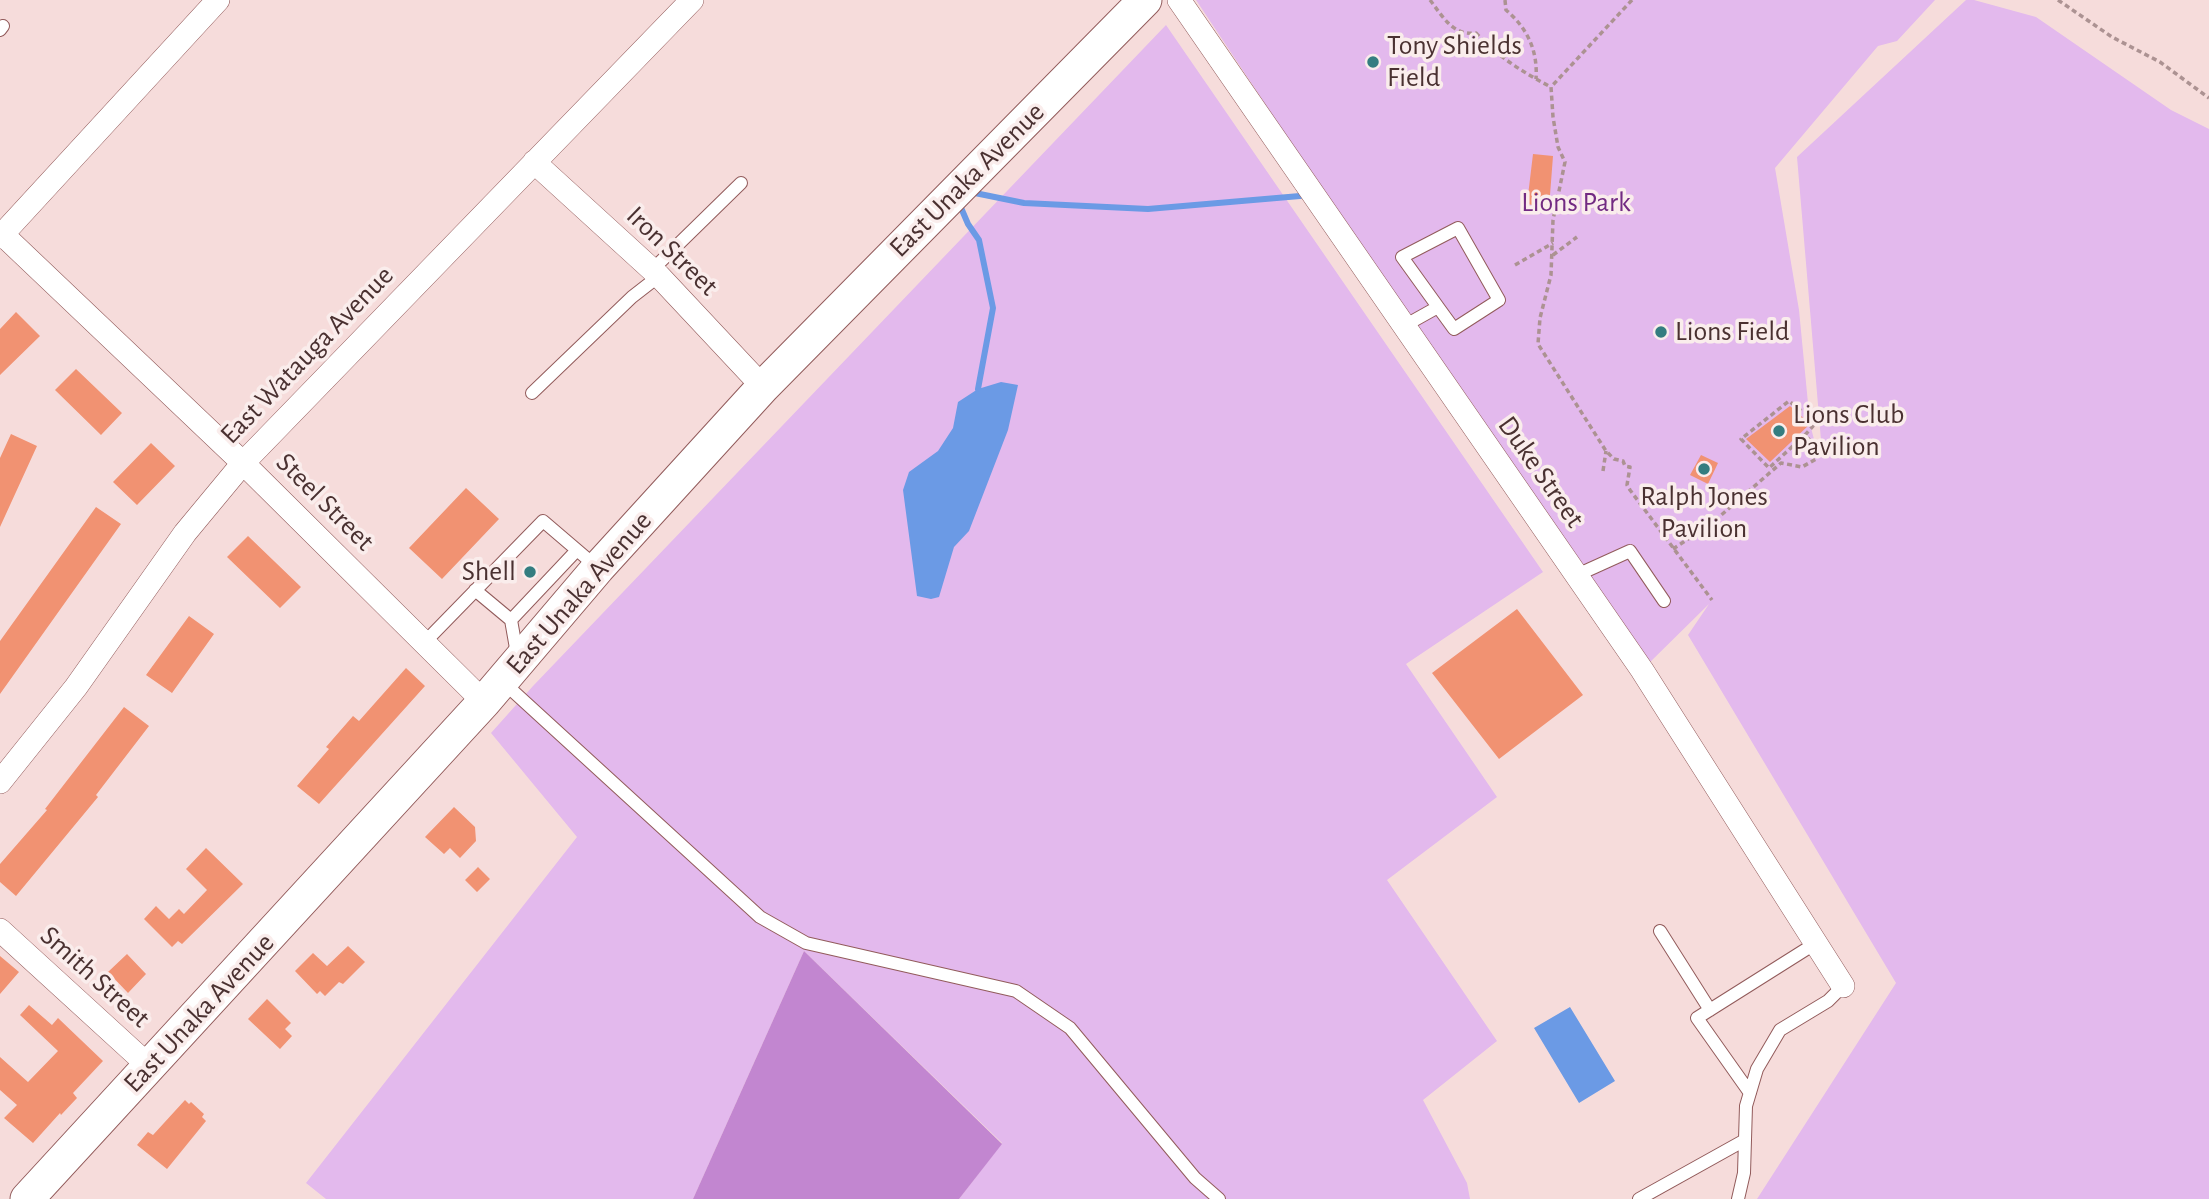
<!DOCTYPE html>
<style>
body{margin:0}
canvas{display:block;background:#f6dcdb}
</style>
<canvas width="2209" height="1199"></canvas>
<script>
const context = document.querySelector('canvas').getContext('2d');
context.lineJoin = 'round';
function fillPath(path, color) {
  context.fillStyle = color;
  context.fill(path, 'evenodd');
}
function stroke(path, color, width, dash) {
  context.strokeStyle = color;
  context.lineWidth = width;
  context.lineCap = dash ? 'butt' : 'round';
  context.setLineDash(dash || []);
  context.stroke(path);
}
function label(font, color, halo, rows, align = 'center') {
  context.font = font + ' "Alegreya Sans",sans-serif';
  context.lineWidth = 7;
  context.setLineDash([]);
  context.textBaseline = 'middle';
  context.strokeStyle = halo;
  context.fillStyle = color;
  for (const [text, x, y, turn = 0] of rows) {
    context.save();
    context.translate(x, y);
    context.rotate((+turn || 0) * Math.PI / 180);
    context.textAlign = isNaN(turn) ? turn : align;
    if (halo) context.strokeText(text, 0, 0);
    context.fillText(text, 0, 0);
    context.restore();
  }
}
const green = new Path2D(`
 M1196,0h739l-38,41 -19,5 -103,122 24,142 11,114 6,23 5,-7 -24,-283 169,-157h8l62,17 135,93 38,19v1070h-452l139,-216 -208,-348 21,-31 -67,66z
 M1166,25l377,547 -137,92 91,133 -110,83 110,161 -74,59 44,83 3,16h-511l43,-56 -198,-192 -111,248h-367l-20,-16 271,-346 -86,-104 42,-47z`);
const forest = new Path2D(`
 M804,951l198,193 -43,55h-266z`);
const water = new Path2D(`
 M1001,382l17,3 -10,45 -39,101 -15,16 -15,50 -8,2 -14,-3 -14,-106 6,-18 29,-21 15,-23 5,-26 20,-13z
 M1570,1007l45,74 -36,22 -45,-75z`);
const stream = new Path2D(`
 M970,192l54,11 124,6 152,-13
 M959,203l9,21 11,16 14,68 -15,81`);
const building = new Path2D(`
 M1533,154l20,2 -4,52 -22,-4z
 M16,312l24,24 -40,39v-46z
 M76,369l46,44 -21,22 -46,-45z
 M1790,406l20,18 -40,38 -24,-23z
 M11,434l26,12 -37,81v-69z
 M151,443l24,23 -38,39 -24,-23z
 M1701,455l17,8 -10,21 -18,-9z
 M466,488l33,31 -57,60 -33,-31z
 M96,507l25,17 -121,170v-53z
 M248,536l53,51 -21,21 -53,-51z
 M1517,609l66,86 -84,64 -67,-86z
 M189,616l25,18 -42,59 -26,-18z
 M406,668l19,18 -106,118 -22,-18 32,-37 -3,-2 27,-31 6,5z
 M124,707l25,19 -53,69 2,2 -82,99 -16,-14v-18l47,-54 -2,-1z
 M454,807l21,20 1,14 -16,17 -10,-10 -6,6 -19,-17z
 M206,848l37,36 -61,60 -4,-3 -6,6 -28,-28 12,-13 13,13 10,-10 5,5 23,-24 -21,-21z
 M478,867l12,12 -13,13 -12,-12z
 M348,946l17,16 -22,22 -4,-2 -14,14 -5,-5 -3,3 -22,-23 18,-18 14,13z
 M127,954l19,20 -18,19 -20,-21z
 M0,956l19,16 -19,22z
 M267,999l24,24 -6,6 7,7 -12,13 -32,-30z
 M29,1005l23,20 6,-7 45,43 -30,32 4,5 -16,17 -1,-2 -27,30 -29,-25 13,-13 -17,-15v-33l28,25 30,-31 -38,-36z
 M185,1100l4,4 2,-2 13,12 -2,3 4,4 -39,48 -30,-24 11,-13 5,3z`);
const path = new Path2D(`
 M1430,0c13,17 23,36 46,33 21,23 48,40 75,54
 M1505,0l1,10c21,18 32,40 30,69
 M1632,0l-81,87 2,30 5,30 7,15 -12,58 -2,55 -11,43 -2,26 68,107 8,8 9,2 2,5 5,1 -3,18 3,5 82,110
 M2058,0l54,37 48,25 49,36
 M1553,255l24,-18
 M1515,265l38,-22
 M1603,471l3,-20
 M1673,549l38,-25 70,-61 21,4 14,-8v-12l-11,-12 8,-9 -3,-12 -7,-2 -14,-11 -48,38 28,29 36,-33`);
const lane = new Path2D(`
 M0,30l3,-4
 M652,270l89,-87
 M1404,326l34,-19 16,22 45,-29 -41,-72 -56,29 36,50
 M532,393l100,-96 27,-21
 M1577,575l53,-24 34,50
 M475,590l36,30 66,-70
 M511,620l6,34
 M425,642l118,-121 55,47
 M503,682l257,235 46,26 210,48 54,37 125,150 24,21
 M1660,931l50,79
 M1750,1093l-53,-75 119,-75
 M1639,1199l106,-59
 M1738,1199l6,-26 2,-67 11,-37 23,-39 48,-29 15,-15`);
const street = new Path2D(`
 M1179,0l463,670 201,316
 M534,162l125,114 104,111
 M0,232l243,231 241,239
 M0,237l218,-237
 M0,782l76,-95 109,-154 58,-70 449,-463
 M0,930l150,137`);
const secondary = new Path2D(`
 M27,1199l457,-497 114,-134 165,-181 382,-387`);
const markers = [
 [1373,62,7,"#347d80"],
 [1661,332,7,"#347d80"],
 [1779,431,7,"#347d80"],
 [1704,469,7,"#347d80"],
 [530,572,7,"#347d80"]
];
const poiNames = [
 ["Tony Shields",1387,46],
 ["Field",1387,78],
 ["Lions Field",1675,332],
 ["Lions Club",1793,415],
 ["Pavilion",1793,447],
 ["Ralph Jones",1704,497,"center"],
 ["Pavilion",1704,529,"center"],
 ["Shell",516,572,"right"]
];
const streetNames = [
 ["East Unaka Avenue",967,180,-45],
 ["Iron Street",672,251,44],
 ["East Watauga Avenue",307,355,-46],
 ["Duke Street",1541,472,55],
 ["Steel Street",325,502,45],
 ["East Unaka Avenue",579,593,-49],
 ["Smith Street",95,977,42],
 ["East Unaka Avenue",199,1013,-47]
];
const parkNames = [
 ["Lions Park",1576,203]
];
fillPath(green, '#e3b9ed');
fillPath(forest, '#c286d0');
fillPath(water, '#6b9ae5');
stroke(stream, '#6b9ae5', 6);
fillPath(building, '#f19272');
stroke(lane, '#925b5b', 14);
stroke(street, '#925b5b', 24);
stroke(secondary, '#925b5b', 35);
stroke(path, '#ac9292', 3.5, [5, 3.5]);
stroke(lane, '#fff', 12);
stroke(street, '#fff', 23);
stroke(secondary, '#fff', 33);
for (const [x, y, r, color] of markers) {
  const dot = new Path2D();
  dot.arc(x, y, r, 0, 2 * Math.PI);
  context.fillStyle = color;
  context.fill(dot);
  stroke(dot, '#faedec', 2.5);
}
label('28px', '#4a3131', '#faedec', poiNames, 'left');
label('28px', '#4a3131', '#faedec', streetNames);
label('28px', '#722a82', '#faedec', parkNames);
</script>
